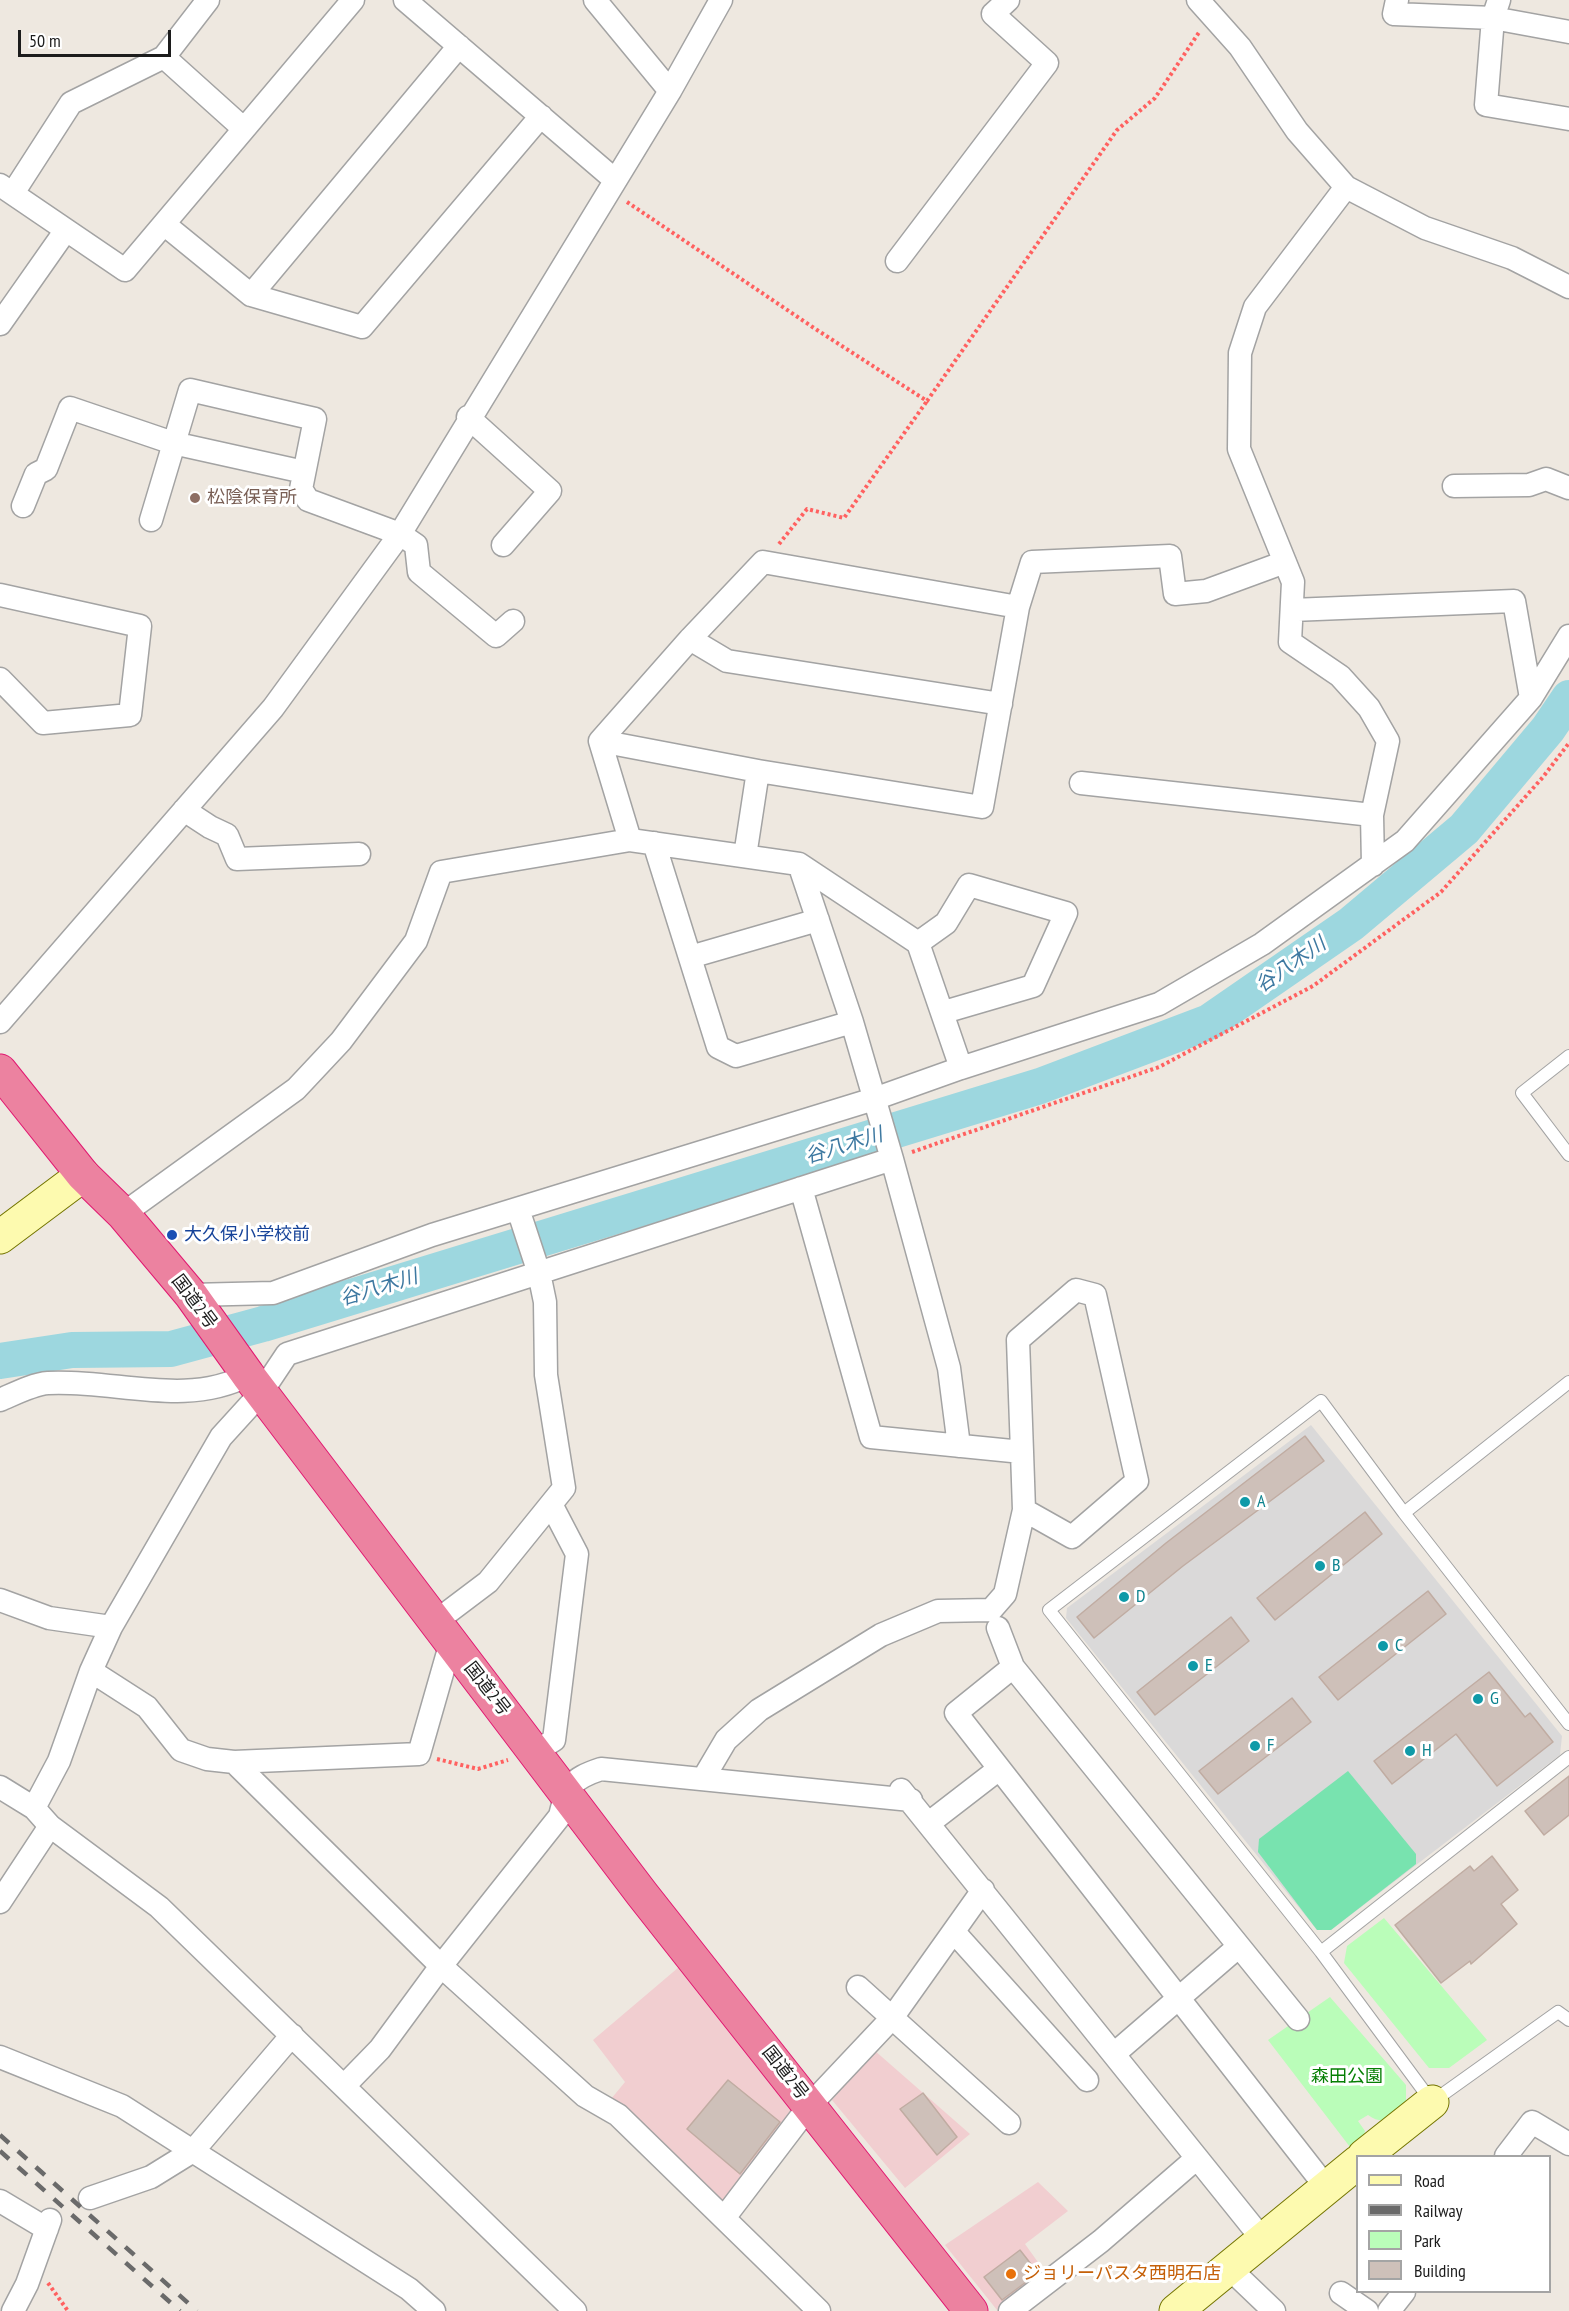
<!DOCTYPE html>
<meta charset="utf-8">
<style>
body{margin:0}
#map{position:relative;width:1569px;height:2311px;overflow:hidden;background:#eee8e0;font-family:"PT Sans Narrow",sans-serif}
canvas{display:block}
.legend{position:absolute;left:1356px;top:2155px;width:195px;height:138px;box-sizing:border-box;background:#fff;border:2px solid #a4a4a4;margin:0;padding:8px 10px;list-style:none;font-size:18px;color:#1c1c1c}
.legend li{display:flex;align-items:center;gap:12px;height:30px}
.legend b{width:30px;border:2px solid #a4a4a4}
.scale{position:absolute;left:18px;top:30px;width:153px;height:27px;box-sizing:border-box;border:3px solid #1c1c1c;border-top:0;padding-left:8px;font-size:18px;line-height:21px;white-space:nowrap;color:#1c1c1c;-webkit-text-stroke:4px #fff;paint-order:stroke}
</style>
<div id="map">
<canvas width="1569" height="2311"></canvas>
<ul class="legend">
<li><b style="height:8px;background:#fdfaaf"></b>Road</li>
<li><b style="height:8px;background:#6a6a6a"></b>Railway</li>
<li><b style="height:16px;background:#bafdb9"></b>Park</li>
<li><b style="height:16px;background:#cec0b9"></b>Building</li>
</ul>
<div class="scale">50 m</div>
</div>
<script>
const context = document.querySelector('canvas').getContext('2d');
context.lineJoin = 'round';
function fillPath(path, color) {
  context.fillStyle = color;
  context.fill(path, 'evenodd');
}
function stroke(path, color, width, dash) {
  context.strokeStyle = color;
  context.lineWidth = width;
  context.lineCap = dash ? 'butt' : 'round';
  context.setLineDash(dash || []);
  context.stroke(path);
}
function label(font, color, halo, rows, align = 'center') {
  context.font = font + ' "PT Sans Narrow","Noto Sans JP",sans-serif';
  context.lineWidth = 6;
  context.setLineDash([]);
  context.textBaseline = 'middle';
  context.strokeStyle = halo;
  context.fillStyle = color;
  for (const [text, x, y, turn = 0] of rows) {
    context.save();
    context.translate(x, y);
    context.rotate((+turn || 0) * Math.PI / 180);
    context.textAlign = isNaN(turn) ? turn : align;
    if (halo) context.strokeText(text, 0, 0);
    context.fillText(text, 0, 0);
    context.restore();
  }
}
const residential = new Path2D(`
 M1311,1425l251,311 -2,19 -229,175h-14l-251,-312 1,-10z`);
const commercial = new Path2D(`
 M679,1967l116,149 -75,90 -109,-107 14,-17 -32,-42z
 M874,2050l96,84 -65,54 -73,-88z
 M1038,2182l30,29 -43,33 20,28 -48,38 -52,-65z`);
const park = new Path2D(`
 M1384,1918l103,122 -38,28h-20l-85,-105 3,-17z
 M1330,1997l76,88v20c-14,12 -21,22 -38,10l-10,6 7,10 -2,8 -13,8 -82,-107z`);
const pitch = new Path2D(`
 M1348,1771l68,83v10l-85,66h-14l-59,-78 1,-13z`);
const river = new Path2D(`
 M0,1361l72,-11 99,-1 92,-25 777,-238 169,-64 142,-98 113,-95 84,-100 21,-31`);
const building = new Path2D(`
 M1305,1436l19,25 -141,105 -89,72 -17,-21 89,-74z
 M1365,1512l17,22 -107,86 -18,-22z
 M1428,1591l18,23 -108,86 -19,-23z
 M1231,1617l18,24 -94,74 -18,-23z
 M1489,1672l36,45 5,-4 23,29 -56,44 -41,-52 -64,50 -18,-23z
 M1292,1698l19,24 -93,72 -19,-23z
 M1569,1776v39l-25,20 -19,-24z
 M1492,1856l26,34 -17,14 16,20 -46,40 -1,-3 -29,22 -46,-58 75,-59 4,5z
 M728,2080l52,42 -40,52 -53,-45z
 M923,2093l34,44 -20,18 -37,-46z
 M1020,2250l18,23 -36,27 -18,-23z`);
const path = new Path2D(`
 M627,202l187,126 113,73 190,-271 38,-32 45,-67
 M779,544l28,-35 37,9 83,-117
 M912,1152l247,-85 154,-81 128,-94 102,-115 26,-34
 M437,1759l41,10 30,-9
 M48,2283l20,28`);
const lane = new Path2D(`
 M1569,1056l-47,37 47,62
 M1569,1382l-165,131 165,211
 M1404,1513l-83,-112 -272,209 272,342 111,150 126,-90 11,8
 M1321,1952l248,-195`);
const street = new Path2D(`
 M405,0l210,180
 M595,0l75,91
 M1198,0l42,47 57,84 49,56 79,41 87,30 57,29
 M1397,0l-3,14 99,4 76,14
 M1499,0l-6,18 -7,87 83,14
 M164,57l80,72
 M0,185l125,85 228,-270
 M1346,187l-91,120 -15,46 -1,96 54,133 -3,60 50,34 29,32 19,33 -16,74 1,50
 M13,193l58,-90 93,-46 44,-57
 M164,224l87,71 111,32 179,-211
 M897,261l150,-198 -54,-49 15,-14
 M251,295l208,-249
 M0,324l66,-94
 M468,417l82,74 -47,54
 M1454,486l75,-1 17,-6 23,9
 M23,506l13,-32 10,-5 24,-61 103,35 131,29
 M151,520l39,-130 125,29 -14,70 7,11 92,34 16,11 3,27 77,64 17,-15
 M0,595l140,31 -10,89 -87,8 -43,-44
 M1292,610l222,-9 17,97
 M690,639l37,22 274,43
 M600,741l158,30
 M1081,783l291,32
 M184,810l26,17 17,8 10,24 122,-5
 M630,840l-30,-99 90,-102 73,-77 255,45 14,-45 138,-6 5,38 31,-3 79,-29
 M654,843l64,204 18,9 116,-34
 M745,856l13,-85 224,36 36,-200
 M799,864l53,158 40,137 57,209 10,78
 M918,943l28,-20 23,-38 97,28 -33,73 -89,26
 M690,957l128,-37
 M0,1022l273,-314 127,-174 270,-443 51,-91
 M123,1214l173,-125 45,-48 75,-100 25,-69 189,-32 169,24 119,79 43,125
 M191,1295l82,-2 159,-58 442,-136 87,-31 198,-64 103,-60 143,-103 126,-143 38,-62
 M0,1400c14,-6 33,-16 48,-17 66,-4 137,25 200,-8
 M1022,1452l-4,-112 58,-50 19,5 42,186 -65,56 -48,-27
 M0,1600l49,18 62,9
 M435,1622l53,-40 76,-94 -18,-113 -1,-73 -6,-29 -21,-64
 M998,1628l15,39 285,352
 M1013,1667l-57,46 370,474
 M91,1671l56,36 34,43 26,9 27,3 185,-8 32,-112
 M535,1752l19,-12 23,-186 -25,-48
 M234,1762l207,204 144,130 33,19 201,196
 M703,1779l23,-39 33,-30 122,-75 57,-24 53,-1 14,-16 19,-84 -2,-58 -151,-15 -70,-249
 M0,1787l34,21 16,18 109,81 416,404
 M901,1790l362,450
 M34,1808l25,-47 32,-90 20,-44 110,-190 40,-44 26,-39 605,-195
 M929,1823l70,-54
 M0,1902l50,-76
 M954,1932l133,148
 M858,1987l151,136
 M1114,2054l124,-107
 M0,2057l122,49 287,183 25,22
 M344,2086l36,-37 61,-83 119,-150c7,-30 11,-37 41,-47l310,31
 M1506,2156l26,-34 37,22
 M90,2198l61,-21 42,-26 99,-116
 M0,2201l47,28
 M724,2218l86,-113 82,-87 91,-128
 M1229,2268l45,43
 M1341,2293l26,18
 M13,2311l14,-27 23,-64
 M1010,2311l91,-70 96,-83
 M1389,2311l15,-19`);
const secondary = new Path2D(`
 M0,1237l83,-62
 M1364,2156l68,-54
 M1176,2311l182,-149`);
const highway = new Path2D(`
 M0,1071l83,104 40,39 68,81 57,80 394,519 329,417`);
const rail = new Path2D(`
 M0,2135l197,176
 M0,2151l180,160`);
const markers = [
 [195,498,6,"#8d6e63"],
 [172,1235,6,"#1a4fb4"],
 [1245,1502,6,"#0f9aa8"],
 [1320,1566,6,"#0f9aa8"],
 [1124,1597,6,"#0f9aa8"],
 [1383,1646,6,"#0f9aa8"],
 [1193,1666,6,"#0f9aa8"],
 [1478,1699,6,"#0f9aa8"],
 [1255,1746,6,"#0f9aa8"],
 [1410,1751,6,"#0f9aa8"],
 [1011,2274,6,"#e8710a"]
];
const educationNames = [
 ["松陰保育所",207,498]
];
const transitNames = [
 ["大久保小学校前",184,1235]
];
const streetNames = [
 ["国道2号",194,1302,53],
 ["国道2号",487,1689,52],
 ["国道2号",785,2073,52]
];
const cultureNames = [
 ["A",1257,1502],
 ["B",1332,1566],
 ["D",1136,1597],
 ["C",1395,1646],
 ["E",1205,1666],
 ["G",1490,1699],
 ["F",1267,1746],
 ["H",1422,1751]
];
const parkNames = [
 ["森田公園",1347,2077]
];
const foodNames = [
 ["ジョリーパスタ西明石店",1023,2274]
];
const waterNames = [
 ["谷八木川",1291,965,-35],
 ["谷八木川",844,1146,-17],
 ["谷八木川",379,1288,-17]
];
fillPath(residential, '#dad9d9');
fillPath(commercial, '#f1ced0');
fillPath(park, '#bafdb9');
fillPath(pitch, '#78e3af');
stroke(river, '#9dd7df', 36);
fillPath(building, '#cec0b9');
stroke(building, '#c0aca2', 1.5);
stroke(lane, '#a3a3a3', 14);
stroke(street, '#a3a3a3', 25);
stroke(secondary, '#747500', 35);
stroke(highway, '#e11871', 35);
stroke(path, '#ff6160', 4, [3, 3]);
stroke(lane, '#fff', 12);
stroke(street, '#fff', 22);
stroke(secondary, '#fdfaaf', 33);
stroke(highway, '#ec82a0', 33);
stroke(rail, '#6a6a6a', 4.5, [12, 12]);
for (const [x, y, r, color] of markers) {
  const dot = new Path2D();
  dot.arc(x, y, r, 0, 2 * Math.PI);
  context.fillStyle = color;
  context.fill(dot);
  stroke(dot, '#fff', 2);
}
label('18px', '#785e54', '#fff', educationNames, 'left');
label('18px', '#164399', '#fff', transitNames, 'left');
label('18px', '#1c1c1c', '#fff', streetNames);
label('18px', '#0d838f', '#fff', cultureNames, 'left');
label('18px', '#067f04', '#fff', parkNames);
label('18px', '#c56008', '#fff', foodNames, 'left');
label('italic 20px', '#3e79a1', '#fff', waterNames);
</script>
